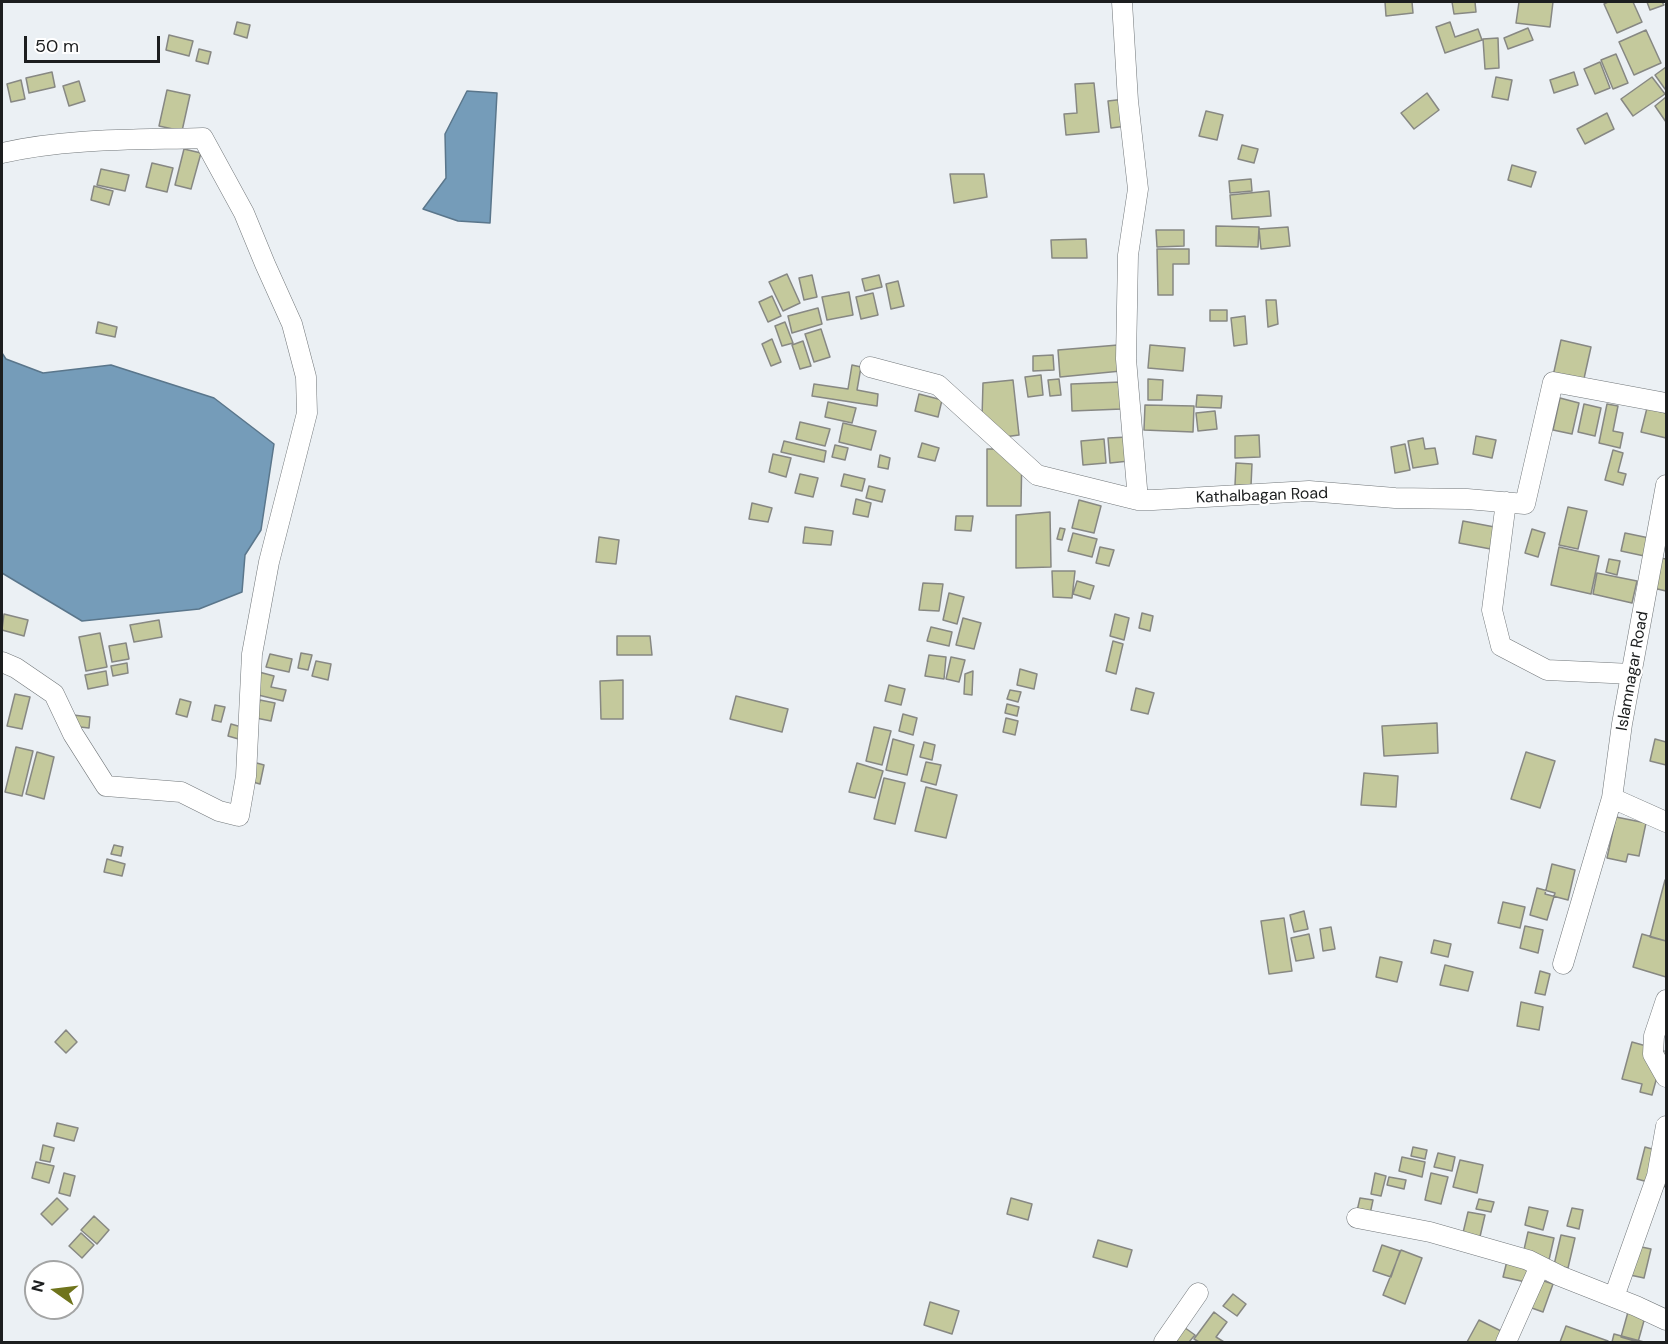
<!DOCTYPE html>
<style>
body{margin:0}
#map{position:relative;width:1668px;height:1344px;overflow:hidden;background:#ebf0f4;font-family:"DM Sans",sans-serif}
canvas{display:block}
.frame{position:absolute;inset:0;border:3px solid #1c1e1f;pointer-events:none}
.north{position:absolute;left:24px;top:1260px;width:60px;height:60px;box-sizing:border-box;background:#fff;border:2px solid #a4a5a5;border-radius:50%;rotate:284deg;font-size:16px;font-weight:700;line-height:24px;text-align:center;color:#1c1e1f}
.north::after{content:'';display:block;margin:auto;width:21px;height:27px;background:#6f741c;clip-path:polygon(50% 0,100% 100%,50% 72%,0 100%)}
.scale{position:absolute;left:24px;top:36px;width:136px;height:27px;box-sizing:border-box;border:3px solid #1c1e1f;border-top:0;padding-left:8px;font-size:18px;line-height:21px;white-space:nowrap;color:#1c1e1f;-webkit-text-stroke:4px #fff;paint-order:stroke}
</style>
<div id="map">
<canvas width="1668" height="1344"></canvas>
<div class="frame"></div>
<div class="north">N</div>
<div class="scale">50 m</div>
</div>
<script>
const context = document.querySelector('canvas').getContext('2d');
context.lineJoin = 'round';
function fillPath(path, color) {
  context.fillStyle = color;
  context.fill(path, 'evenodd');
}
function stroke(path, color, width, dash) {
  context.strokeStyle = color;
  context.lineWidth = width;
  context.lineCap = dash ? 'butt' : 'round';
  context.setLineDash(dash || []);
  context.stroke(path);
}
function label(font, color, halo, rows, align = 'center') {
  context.font = font + ' "DM Sans",sans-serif';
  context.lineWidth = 4.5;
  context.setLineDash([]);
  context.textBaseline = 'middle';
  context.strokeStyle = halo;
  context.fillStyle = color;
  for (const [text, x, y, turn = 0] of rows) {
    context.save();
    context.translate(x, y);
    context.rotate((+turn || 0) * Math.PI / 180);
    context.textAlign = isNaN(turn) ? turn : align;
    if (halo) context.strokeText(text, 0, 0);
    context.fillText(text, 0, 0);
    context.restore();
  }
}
const water = new Path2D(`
 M467,91l30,2 -7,130 -32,-2 -35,-12 23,-31 -1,-44z
 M2,353l4,6 37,14 68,-8 103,33 60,46 -13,86 -16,25 -3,37 -43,17 -117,12 -80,-48z`);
const building = new Path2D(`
 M1385,2h27l1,11 -27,3z
 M1452,2h23l1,10 -22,2z
 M1519,2h34l-3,25 -34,-4z
 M1608,2h25l9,20 -25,11 -13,-29z
 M1647,2h15l2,3 -14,5z
 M237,22l13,3 -3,13 -13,-4z
 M1450,22l5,15 23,-8 4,11 -37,13 -9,-26z
 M1528,28l5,12 -25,9 -4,-11z
 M1646,30l15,33 -27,12 -15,-33z
 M169,35l24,6 -4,15 -23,-6z
 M1498,38l1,30 -14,1 -2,-30z
 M199,49l12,3 -3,12 -12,-3z
 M1616,54l12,29 -15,6 -12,-29z
 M1600,62l10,26 -15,6 -11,-25z
 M1666,67v21l-1,1 -10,-14z
 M52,72l3,15 -26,6 -3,-15z
 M1574,72l4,13 -24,8 -4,-13z
 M1496,77l16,3 -4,20 -16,-3z
 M1652,77l13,17 -32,22 -12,-17z
 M21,80l4,19 -14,3 -4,-18z
 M79,81l6,20 -16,5 -6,-20z
 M1094,83l5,49 -33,3 -2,-21 13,-1 -2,-29z
 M167,90l23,5 -8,36 -23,-5z
 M1427,93l12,17 -25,19 -13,-16z
 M1666,97v25l-11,-16z
 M1125,99l2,27 -16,2 -3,-27z
 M1206,111l17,4 -6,25 -18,-4z
 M1607,113l7,16 -29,15 -8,-15z
 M1242,145l16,4 -4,14 -16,-4z
 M184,149l17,4 -10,36 -16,-4z
 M152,163l21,5 -6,24 -21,-5z
 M1512,165l24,7 -5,15 -23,-7z
 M101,169l28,6 -4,16 -28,-6z
 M950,174h34l3,23 -33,6z
 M1251,179l1,12 -22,2 -1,-12z
 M94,186l19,5 -4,14 -18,-5z
 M1269,191l2,25 -39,3 -2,-24z
 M1216,226l43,1 -1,20 -42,-1z
 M1288,227l2,19 -29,3 -2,-20z
 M1156,230h28v16l-27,1z
 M1086,239l1,19h-35l-1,-18z
 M1157,249h32v15h-16v31h-15z
 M787,274l13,29 -17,8 -14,-29z
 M812,275l5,22 -13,3 -5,-22z
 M879,275l3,12 -17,4 -3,-12z
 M898,281l6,25 -13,3 -5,-25z
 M849,292l4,23 -26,5 -5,-23z
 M873,293l5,22 -17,4 -5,-22z
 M772,296l9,20 -13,6 -9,-20z
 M1266,300h10l2,24 -10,3z
 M818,308l4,16 -30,9 -4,-17z
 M1210,310h17v11h-17z
 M1245,316l2,28 -13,2 -3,-28z
 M98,322l19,5 -2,10 -19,-4z
 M785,322l8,21 -11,3 -7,-20z
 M821,329l9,28 -16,5 -9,-28z
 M772,339l9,23 -10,4 -9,-22z
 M1561,340l30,7 -8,36 -30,-7z
 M803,341l8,25 -11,3 -8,-24z
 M1118,345l3,26 -61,6 -2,-27z
 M1150,345l35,3 -2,23 -35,-3z
 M1053,355l1,15 -21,1v-15z
 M852,365l9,2 -4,23 21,4 -1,12 -65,-10 2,-12 34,5z
 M1041,375l2,20 -15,2 -3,-20z
 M1059,379l2,16 -11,1 -2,-16z
 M1148,379l15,1 -1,20h-14z
 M1013,380l6,55 -15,2 -22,-19 1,-35z
 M1121,382l1,27 -50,2 -1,-27z
 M919,394l23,6 -4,17 -23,-6z
 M1197,395l25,1 -1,12 -25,-1z
 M1560,398l19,5 -7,31 -19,-4z
 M828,402l28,6 -4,15 -27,-6z
 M1584,404l17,4 -6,28 -17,-4z
 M1607,404l11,2 -5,25 10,2 -3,15 -21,-5z
 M1145,405l49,1 -1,26 -49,-2z
 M1647,408l19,5v25l-25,-6z
 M1215,411l2,18 -19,2 -2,-18z
 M800,422l30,7 -5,17 -29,-7z
 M843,423l33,8 -5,19 -32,-8z
 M1259,435l1,22 -25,1v-22z
 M1476,436l20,4 -4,18 -19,-4z
 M1128,437l1,24 -19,2 -2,-25z
 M1423,438l2,11 10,-1 3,16 -25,4 -5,-27z
 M1104,439l2,24 -23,2 -2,-24z
 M784,441l42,10 -2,11 -43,-10z
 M922,443l17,5 -4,13 -17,-4z
 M1405,444l5,26 -15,3 -4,-26z
 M835,445l13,3 -3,12 -13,-3z
 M987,449h35l-1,57h-34z
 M1613,450l10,3 -5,19 8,2 -3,11 -18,-5z
 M773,454l18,4 -5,19 -17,-5z
 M880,455l10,3 -2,11 -10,-2z
 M1236,463l16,1 -1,22 -16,-1z
 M800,474l18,4 -5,19 -18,-4z
 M844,474l21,5 -3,12 -21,-5z
 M869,486l16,4 -3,12 -16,-4z
 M856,499l15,4 -3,14 -15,-3z
 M1079,500l22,6 -7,27 -22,-5z
 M752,503l20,5 -4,14 -19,-3z
 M1568,507l19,4 -9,38 -19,-4z
 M1050,512l1,55 -35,1v-53z
 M956,516h17l-2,15 -16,-1z
 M1463,521l42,8 -4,22 -42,-8z
 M805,527l28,4 -2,14 -28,-2z
 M1060,528l5,1 -3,11 -5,-1z
 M1532,529l13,4 -7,24 -13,-4z
 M1073,533l24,6 -5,18 -24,-6z
 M1625,533l29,6 -5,18 -28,-6z
 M599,537l20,3 -3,24 -20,-2z
 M1100,547l14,3 -5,16 -13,-3z
 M1559,547l40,9 -8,38 -40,-9z
 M1660,558l6,1v32l-13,-3z
 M1609,559l11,2 -3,14 -11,-3z
 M1052,571h23l-3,27 -19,-1z
 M1597,573l40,8 -5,22 -39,-9z
 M1077,581l17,5 -4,13 -17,-5z
 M923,583l20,1 -4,27 -20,-1z
 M949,593l15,4 -7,27 -14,-4z
 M1142,613l11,3 -3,15 -11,-3z
 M4,614l24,6 -4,16 -22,-6z
 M1115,614l14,4 -5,22 -14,-4z
 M963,618l18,5 -7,26 -18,-4z
 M159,620l3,17 -28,5 -4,-17z
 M931,627l21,5 -3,14 -22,-5z
 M100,633l7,34 -21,4 -7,-34z
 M617,636h33l2,19h-35z
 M1113,641l10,3 -7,30 -10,-3z
 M126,643l3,16 -17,3 -3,-16z
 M301,653l11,2 -4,15 -10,-2z
 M270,654l22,5 -3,13 -23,-5z
 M929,655l17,2 -2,22 -19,-3z
 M951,657l14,3 -6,22 -13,-3z
 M316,661l15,3 -3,16 -16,-4z
 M127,663l1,10 -15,3 -2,-10z
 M1020,669l17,5 -3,15 -17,-4z
 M106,671l2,14 -20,4 -3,-14z
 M973,671l-1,24 -8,-1 1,-20z
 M259,672l15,4 -3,11 15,3 -3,11 -29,-7z
 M623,680v39h-22l-1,-38z
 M889,685l16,4 -4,16 -16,-4z
 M1136,688l18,5 -6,21 -17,-4z
 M1010,690l11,2 -3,10 -11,-3z
 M15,694l15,3 -8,32 -15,-3z
 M736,696l52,13 -6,23 -52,-13z
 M180,699l11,3 -4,15 -11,-3z
 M260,700l15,3 -4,18 -15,-3z
 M1007,704l12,3 -2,9 -12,-3z
 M215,705l10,2 -4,15 -9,-2z
 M903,714l14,4 -4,17 -14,-4z
 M73,715l17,2 -1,11 -18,-2z
 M1006,718l12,3 -3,14 -12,-3z
 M1437,723l1,30 -54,3 -2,-30z
 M231,724l14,4 -3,12 -14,-4z
 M874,727l17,4 -9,34 -16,-4z
 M893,739l21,6 -7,30 -21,-5z
 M1655,739l11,3v23l-16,-4z
 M924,742l11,3 -3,15 -12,-3z
 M16,747l17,4 -11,45 -17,-4z
 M37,752l17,5 -10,42 -18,-5z
 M1526,752l29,9 -15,47 -29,-9z
 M253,762l11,3 -4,19 -11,-3z
 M926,762l15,3 -5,20 -15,-4z
 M857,763l26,8 -8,27 -26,-6z
 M1364,773l34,3 -2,31 -35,-2z
 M884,778l21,5 -10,41 -21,-5z
 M926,787l31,8 -11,43 -31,-7z
 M1616,817l30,6 -7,33 -11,-2 -2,8 -19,-4z
 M114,845l9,2 -2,9 -10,-2z
 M107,859l18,5 -3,12 -18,-4z
 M1552,864l23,6 -7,30 -23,-6z
 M1665,880l1,1v60l-16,-4z
 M1537,888l18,5 -8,27 -17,-5z
 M1503,902l22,5 -5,21 -22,-5z
 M1304,911l4,18 -14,3 -4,-17z
 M1284,918l8,53 -23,3 -8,-53z
 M1525,926l18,4 -5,23 -18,-5z
 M1331,927l4,22 -12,2 -3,-22z
 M1309,934l5,24 -18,3 -5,-23z
 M1642,934l24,7v36l-33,-10z
 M1434,940l17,4 -3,13 -17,-4z
 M1380,957l22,5 -5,20 -21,-5z
 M1445,965l28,7 -5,19 -28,-6z
 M1540,971l10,3 -5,21 -10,-2z
 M1521,1002l22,5 -4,23 -22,-4z
 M66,1030l11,12 -11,11 -11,-11z
 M1632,1042l32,9 -12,44 -12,-3 2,-8 -20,-5z
 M57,1123l21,5 -4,13 -20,-5z
 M43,1145l11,3 -4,14 -10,-2z
 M1413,1147l14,3 -2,9 -14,-3z
 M1645,1147l21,6v34l-29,-8z
 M1438,1153l17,4 -3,14 -18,-4z
 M1402,1157l23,5 -3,15 -23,-6z
 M1460,1160l23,5 -6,28 -24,-6z
 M36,1162l18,4 -5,17 -17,-5z
 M64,1173l11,3 -5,20 -11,-3z
 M1375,1173l11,3 -5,20 -10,-2z
 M1431,1173l17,4 -7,27 -16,-4z
 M1389,1177l17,3 -2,9 -17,-4z
 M57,1198l11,11 -16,16 -11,-11z
 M1011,1198l21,6 -4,16 -21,-6z
 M1360,1198l13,2 -3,14 -13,-3z
 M1479,1199l15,3 -3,10 -15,-3z
 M1529,1207l19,4 -5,19 -18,-5z
 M1572,1208l11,2 -4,19 -12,-3z
 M1468,1212l17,3 -6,26 -17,-4z
 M94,1216l15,14 -12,14 -16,-14z
 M1528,1232l26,6 -5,22 -26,-6z
 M81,1233l13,12 -12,13 -13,-12z
 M1561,1235l14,3 -7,30 -14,-3z
 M1098,1240l34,10 -5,17 -34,-10z
 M1382,1245l18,6 -9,26 -18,-6z
 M1637,1246l14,3 -7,29 -14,-3z
 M1401,1250l21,8 -17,46 -22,-9z
 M1507,1261l27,7 -4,15 -27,-6z
 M1538,1279l15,5 -10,28 -14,-5z
 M1233,1294l13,10 -9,12 -14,-10z
 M930,1302l29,9 -7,23 -28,-9z
 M1214,1312l13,10 -11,15 8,5h-25l-5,-3z
 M1628,1312l17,5 -7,25 -17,-5z
 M1479,1320l24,12 -5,10h-31z
 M1181,1325l14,10 -6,7h-21z
 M1566,1326l42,15v1h-48z
 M1614,1334l30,8h-32z`);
const minor = new Path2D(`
 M1122,2l6,99 10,88 -10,66 -2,104 12,141
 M2,153c66,-15 134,-13 201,-15l41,75 21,51 27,60 14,53 1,36 -38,149 -17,92 -6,122 -7,40 -20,-5 -38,-19 -75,-6 -33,-52 -19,-40 -38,-26 -14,-6
 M870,367l68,18 99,90 101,25h15l156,-9 86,7 72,1 58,5 28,-122 113,21
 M1666,485l-44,239 -10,74 54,24
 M1506,502l-14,108 9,36 46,24 85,4
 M1563,964l49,-166
 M1666,1000l-12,36 -1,18 13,23
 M1357,1218l73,14 98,28 32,16 76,30 30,14
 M1614,1297l43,-121 9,-50
 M1164,1342l34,-49
 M1506,1342l34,-76`);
const streetNames = [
 ["Kathalbagan Road",1262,496,-2],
 ["Islamnagar Road",1633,671,-80]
];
fillPath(water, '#759cb9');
stroke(water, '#5a768b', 1.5);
fillPath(building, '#c4c99c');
stroke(building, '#878883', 1.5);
stroke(minor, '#72777a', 21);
stroke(minor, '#fff', 20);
label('16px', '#1c1e1f', '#fff', streetNames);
</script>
